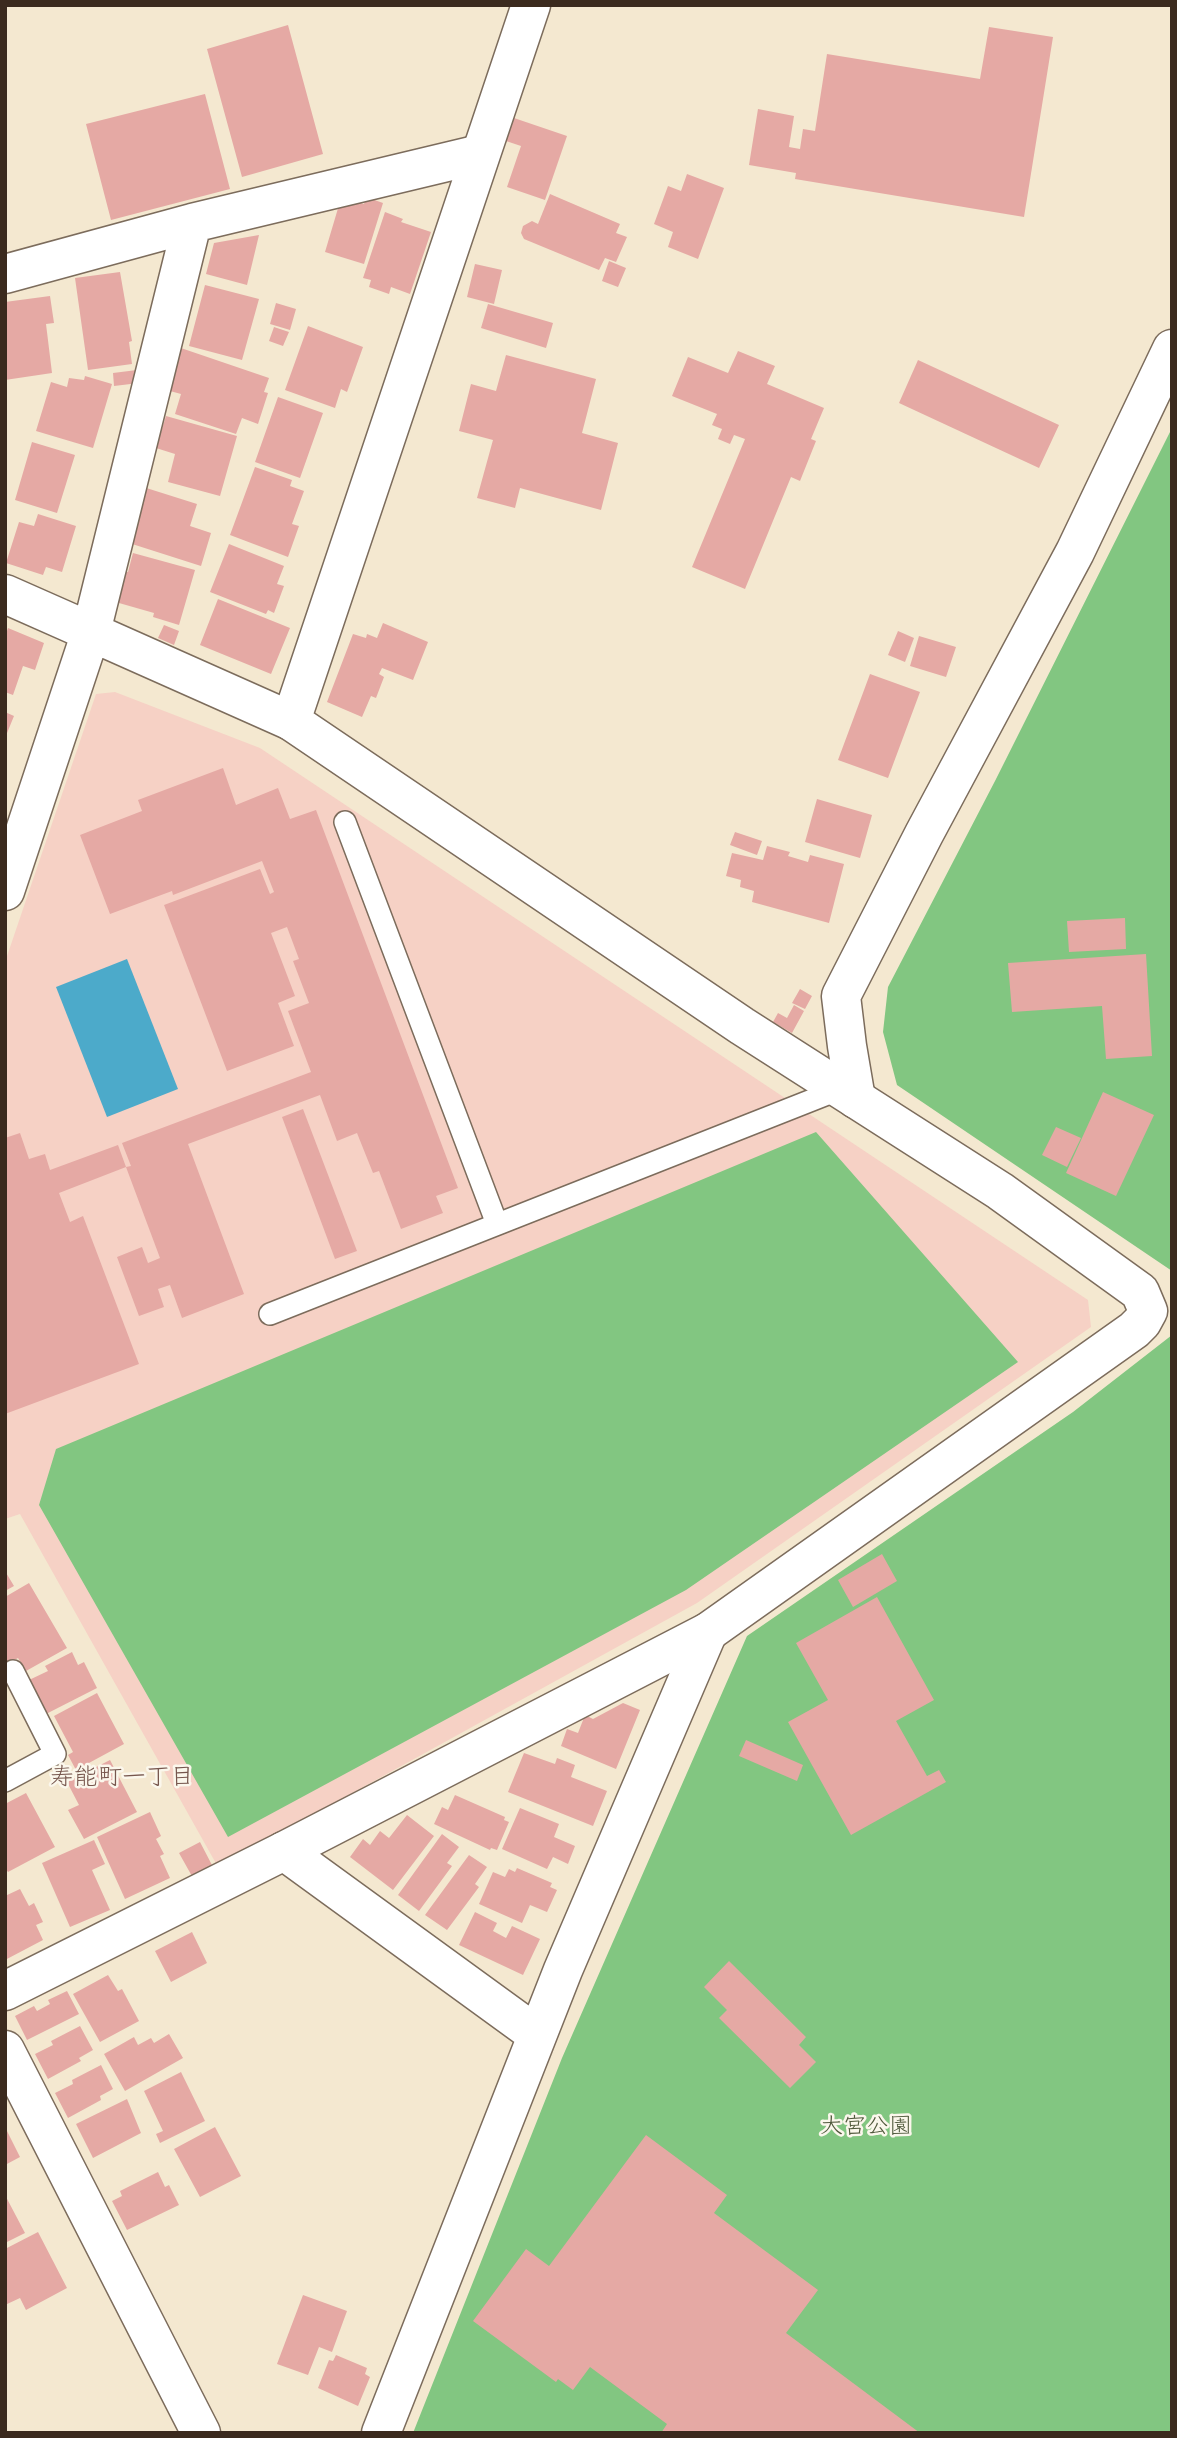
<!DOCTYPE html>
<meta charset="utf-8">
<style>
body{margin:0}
#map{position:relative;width:1177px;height:2438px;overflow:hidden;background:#f4e8d0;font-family:"Patrick Hand",sans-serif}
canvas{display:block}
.frame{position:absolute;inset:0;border:7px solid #3b2a1e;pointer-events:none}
</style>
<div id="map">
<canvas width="1177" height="2438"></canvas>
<div class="frame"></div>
</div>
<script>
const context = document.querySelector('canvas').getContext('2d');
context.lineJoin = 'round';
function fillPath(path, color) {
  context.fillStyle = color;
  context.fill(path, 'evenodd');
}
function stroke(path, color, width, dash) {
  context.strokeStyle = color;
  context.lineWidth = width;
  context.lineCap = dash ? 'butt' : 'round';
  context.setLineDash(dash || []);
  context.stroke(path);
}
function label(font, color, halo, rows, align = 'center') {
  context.font = font + ' "Patrick Hand","Klee One",sans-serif';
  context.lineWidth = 5;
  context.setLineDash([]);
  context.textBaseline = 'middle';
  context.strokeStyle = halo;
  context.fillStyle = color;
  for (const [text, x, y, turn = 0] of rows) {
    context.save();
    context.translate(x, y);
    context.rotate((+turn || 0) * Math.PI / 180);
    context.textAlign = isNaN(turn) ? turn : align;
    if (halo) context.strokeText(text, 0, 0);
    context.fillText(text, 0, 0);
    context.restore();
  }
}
const built = new Path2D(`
 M115,692l145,56 828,552 3,27 -394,276 -479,264 -198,-353 -15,5v-557l91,-268z`);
const green = new Path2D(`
 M1172,428v843l-275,-186 -14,-53 5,-45 107,-206z
 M816,1132l202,230 -332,228 -458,247 -189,-332 17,-56z
 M1172,1335v1098h-759l149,-375 185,-422 326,-224z`);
const water = new Path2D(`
 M127,959l51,130 -71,28 -51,-130z`);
const building = new Path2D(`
 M288,25l35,129 -81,23 -35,-128z
 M989,27l64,10 -29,180 -229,-38 1,-6 -47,-8 9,-56 36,7 -5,31 11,2 3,-20 12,2 12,-77 153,25z
 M205,94l25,95 -119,31 -25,-96z
 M514,118l53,18 -22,64 -38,-13 14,-41 -15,-5z
 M687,174l37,14 -26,71 -30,-12 5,-15 -19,-8 14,-38 13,5z
 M550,194l70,30 -4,9 11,4 -11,25 -11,-4 -6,12 -75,-31 -3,-6 2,-7 9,-5 6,3z
 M366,197l17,6 -19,61 -39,-12 14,-47 6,1 2,-7 17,5z
 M385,212l18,7 -2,3 30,10 -21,62 -19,-7 -2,7 -20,-7 2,-7 -8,-2z
 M259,235l-12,50 -41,-11 8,-31z
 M609,261l17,7 -8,19 -16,-6z
 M475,264l27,6 -8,34 -27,-7z
 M120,272l12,69 -3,1 3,22 -44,6 -13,-92z
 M205,285l54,14 -17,61 -53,-14z
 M50,296l4,27 -8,1 6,49 -47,7v-78z
 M276,303l20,6 -6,21 -20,-6z
 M488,304l65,19 -7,25 -65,-20z
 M308,326l55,21 -16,45 -6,-3 -6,19 -50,-18z
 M274,327l15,5 -6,14 -14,-5z
 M175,346l94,32 -5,14 4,1 -10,31 -16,-6 -6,16 -61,-20 6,-20 -11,-3z
 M738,351l37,15 -8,18 57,24 -13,31 5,2 -16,40 -9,-4 -46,112 -53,-22 53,-128 -11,-4 -4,9 -12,-5 4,-10 -10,-4 5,-11 -45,-18 16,-39 40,16z
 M506,355l90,24 -14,54 36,10 -17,67 -81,-22 -5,20 -38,-10 16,-58 -34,-9 12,-47 25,7z
 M918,360l141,65 -20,43 -140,-65z
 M137,370l2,13 -25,3 -1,-13z
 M85,376l27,8 -19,64 -57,-17 15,-49 16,5 2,-9 15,2z
 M278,397l45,16 -23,65 -45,-16z
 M166,416l71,20 -17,60 -52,-14 7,-28 -19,-6z
 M32,442l43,13 -18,58 -42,-13z
 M255,467l37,13 -2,6 14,5 -12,33 7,2 -11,31 -58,-22z
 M140,486l57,18 -7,22 21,7 -10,33 -72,-23z
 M38,514l38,12 -14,46 -16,-5 -3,8 -37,-12 13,-41 15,4z
 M229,544l55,22 -7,18 7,2 -10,27 -6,-3 -2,4 -56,-22z
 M133,553l62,17 -16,55 -26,-8 1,-4 -42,-12 9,-31 7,2z
 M218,599l72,29 -19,46 -71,-29z
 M383,623l45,19 -15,38 -31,-12 -3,6 5,3 -8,21 -5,-2 -9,21 -35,-15 26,-68 13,4 1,-4 10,4z
 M164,625l15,6 -5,14 -16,-7z
 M8,628l36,15 -9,27 -12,-4 -10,29 -8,-3v-55z
 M898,631l16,7 -9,24 -17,-7z
 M919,636l37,11 -10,30 -36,-11z
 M870,674l50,18 -32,86 -50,-18z
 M5,712l9,4 -9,22z
 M223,768l13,37 42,-17 12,31 26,-9 142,378 -22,8 7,17 -42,16 -22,-58 -6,2 -16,-40 -20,8 -17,-46 -132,49 56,150 -62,24 -12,-33 -12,4 6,18 -25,9 -22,-59 25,-10 6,16 12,-5 -34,-91 5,-1 -9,-23 189,-71 -23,-61 21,-8 -16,-42 6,-2 -12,-32 -16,6 24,63 -17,7 16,43 -67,25 -63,-166 96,-36 10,25 4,-2 -12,-31 -89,34 -1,-4 -62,23 -30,-79 62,-24 -4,-11z
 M817,799l55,16 -12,43 -55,-16z
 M735,832l27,9 -5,14 -27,-10z
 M767,846l23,6 -2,4 20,6 2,-7 34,9 -15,59 -77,-21 2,-11 -14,-4 1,-7 -15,-4 6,-23 31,7z
 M1125,918l1,31 -57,3 -2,-31z
 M1146,954l6,102 -46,3 -4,-53 -90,6 -4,-49z
 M800,989l12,7 -7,13 -13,-6z
 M794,1005l10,6 -12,22 -19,-11 5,-9 9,5z
 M1103,1092l51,23 -38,81 -50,-23z
 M303,1109l54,142 -22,8 -53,-142z
 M1056,1127l25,11 -14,29 -25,-12z
 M20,1133l9,26 16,-5 5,16 68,-25 8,22 -67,26 11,29 13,-6 56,148 -134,50v-276z
 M882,1554l15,27 -44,26 -15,-27z
 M5,1571l9,15 -9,5z
 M29,1583l38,65 -41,23 -8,-13 -13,7v-68z
 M877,1597l57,103 -38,21 31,55 12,-6 7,12 -95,53 -63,-113 40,-22 -32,-57z
 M72,1652l6,13 6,-3 13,26 -51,26 -17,-34 19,-9 -3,-5z
 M97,1693l27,51 -48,26 -8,-15 5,-3 -19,-36z
 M623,1703l17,7 -24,59 -55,-23 6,-17 11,4 7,-18 8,4z
 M746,1740l57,25 -6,16 -58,-25z
 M524,1753l31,11 2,-6 18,7 -4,12 36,14 -14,35 -85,-34z
 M110,1760l27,52 -53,27 -16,-29 11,-5 -12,-23z
 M26,1793l29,54 -47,25 -3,-4v-64z
 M455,1795l50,22 -1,3 5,2 -12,28 -6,-2 -1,2 -56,-26 8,-17 6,3z
 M520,1808l39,16 -5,13 21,9 -7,18 -15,-7 -6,12 -45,-20z
 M150,1812l11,24 -5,3 8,15 -4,2 10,22 -45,21 -28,-62z
 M407,1815l27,21 -41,54 -43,-33 13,-18 7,6 10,-14 9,7z
 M442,1834l17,13 -12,16 5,3 -33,45 -21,-16z
 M94,1840l11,24 -13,6 18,40 -40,17 -28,-64z
 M200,1842l13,25 -20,11 -14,-25z
 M469,1855l18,12 -12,17 4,3 -32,43 -22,-15z
 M517,1868l35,15 -2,4 7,3 -10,22 -17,-7 -8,18 -43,-19 14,-32 12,5 4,-8 6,3z
 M20,1889l9,17 5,-3 9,19 -7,3 7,15 -38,20v-64z
 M475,1912l22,11 -4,8 13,7 6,-12 28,13 -17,36 -64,-30z
 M192,1932l15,31 -36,19 -16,-31z
 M729,1961l77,76 -7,8 17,17 -26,26 -71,-70 8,-8 -23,-23z
 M108,1975l10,16 4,-2 17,32 -39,21 -27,-48z
 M67,1991l12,23 -52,26 -12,-24 19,-10 3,5 13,-7 -2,-4z
 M80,2026l13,24 -14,8 2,3 -33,18 -13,-25 18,-9 -2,-4z
 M169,2034l14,24 -58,33 -21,-37 30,-17 4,8 13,-7 3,5z
 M101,2065l12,24 -13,7 1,4 -33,18 -13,-25 18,-9 -1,-4z
 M181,2072l24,49 -45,22 -4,-9 7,-3 -19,-40z
 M127,2099l14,34 -48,25 -17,-34z
 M5,2127l15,30 -15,8z
 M215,2127l26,49 -41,21 -26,-48z
 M646,2135l81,60 -13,18 104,77 -32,43 134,100h-259l6,-9 -77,-57 -17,23 -15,-11 -2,3 -83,-61 53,-72 23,17z
 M158,2172l7,15 4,-2 10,20 -52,25 -15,-29 10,-5 -2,-5z
 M5,2195l20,38 -20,10z
 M38,2232l29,56 -41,22 -6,-12 -15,7v-56z
 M303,2295l44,16 -15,41 -13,-5 -11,28 -31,-11z
 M336,2355l31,13 -2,6 5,3 -12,29 -40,-18 11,-28 4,1z`);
const service = new Path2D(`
 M345,822l152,402
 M270,1314l570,-225
 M5,1781l50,-27 -42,-83`);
const minor = new Path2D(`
 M5,274l187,-51 288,-69
 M5,594l86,38 101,-409
 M5,891l86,-259 200,89
 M856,1099l-9,-53 -6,-50 83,-162 151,-282 97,-203
 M284,1851l253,184
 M5,2050l196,383
 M381,2433l182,-463 145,-338`);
const tertiary = new Path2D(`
 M5,1991l279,-140 424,-219 426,-302 8,-8 6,-11 -8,-19 -140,-101 -258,-165 -451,-305 240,-716`);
const parkNames = [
 ["大宮公園",866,2127]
];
const neighbourhoodNames = [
 ["寿能町一丁目",122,1778]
];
fillPath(built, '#f6d1c5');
fillPath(green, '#82c681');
fillPath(water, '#4caaca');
fillPath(building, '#e5a9a4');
stroke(service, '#7c6c5c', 24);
stroke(minor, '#7c6c5c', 41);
stroke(tertiary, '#7c6c5c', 41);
stroke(service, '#fff', 21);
stroke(minor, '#fff', 38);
stroke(tertiary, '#fff', 38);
label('23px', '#50593c', '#fbf7ec', parkNames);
label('24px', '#76564d', '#fbf7ec', neighbourhoodNames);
</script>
